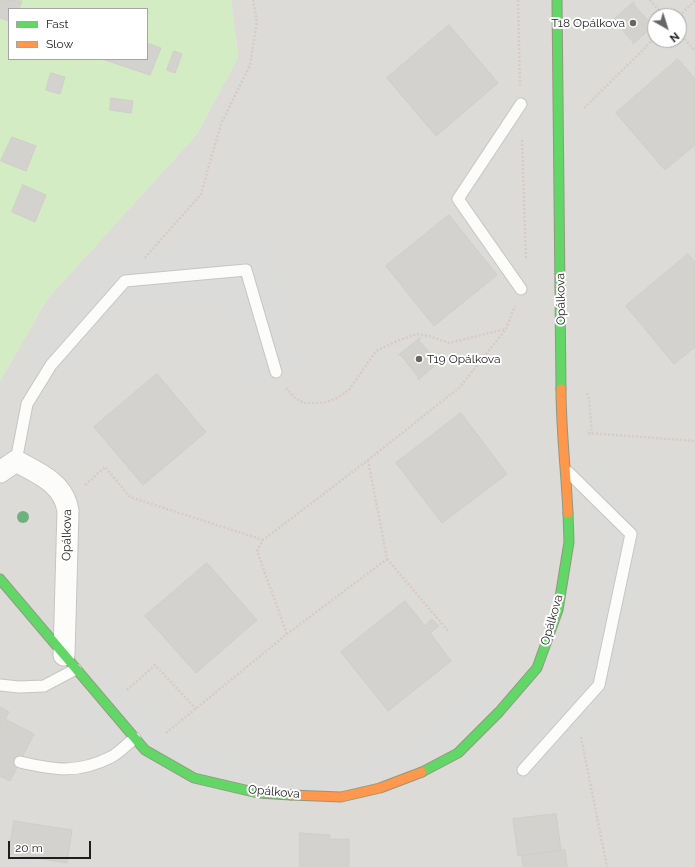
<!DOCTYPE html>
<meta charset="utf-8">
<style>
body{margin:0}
#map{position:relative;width:695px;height:867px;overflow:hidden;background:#edece7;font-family:Raleway,sans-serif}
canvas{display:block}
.legend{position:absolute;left:8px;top:8px;width:140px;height:52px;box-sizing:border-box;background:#fff;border:1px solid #a5a5a5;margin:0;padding:5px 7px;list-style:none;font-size:12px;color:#1e1e1e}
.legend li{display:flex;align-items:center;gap:8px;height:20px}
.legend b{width:20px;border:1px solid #a5a5a5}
.north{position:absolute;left:647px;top:8px;width:40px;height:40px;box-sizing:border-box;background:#fff;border:1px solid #a5a5a5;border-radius:50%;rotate:141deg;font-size:11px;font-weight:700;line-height:16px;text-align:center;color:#1e1e1e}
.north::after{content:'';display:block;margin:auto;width:14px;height:18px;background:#666664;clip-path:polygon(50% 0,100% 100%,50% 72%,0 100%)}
.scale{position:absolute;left:8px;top:841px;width:83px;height:18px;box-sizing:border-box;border:2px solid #1e1e1e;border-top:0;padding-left:5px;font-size:12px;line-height:14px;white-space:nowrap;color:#1e1e1e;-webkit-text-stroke:3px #fff;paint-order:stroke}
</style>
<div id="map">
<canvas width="695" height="867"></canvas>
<ul class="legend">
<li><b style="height:5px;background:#63d668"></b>Fast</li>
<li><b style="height:5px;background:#ff974d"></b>Slow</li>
</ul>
<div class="north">N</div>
<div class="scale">20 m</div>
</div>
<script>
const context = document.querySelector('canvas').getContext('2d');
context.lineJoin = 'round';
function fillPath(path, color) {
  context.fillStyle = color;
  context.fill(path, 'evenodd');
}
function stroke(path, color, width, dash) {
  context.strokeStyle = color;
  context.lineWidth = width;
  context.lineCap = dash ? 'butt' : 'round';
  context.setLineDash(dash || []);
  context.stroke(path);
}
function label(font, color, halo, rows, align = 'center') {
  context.font = font + ' Raleway,sans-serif';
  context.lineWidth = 4;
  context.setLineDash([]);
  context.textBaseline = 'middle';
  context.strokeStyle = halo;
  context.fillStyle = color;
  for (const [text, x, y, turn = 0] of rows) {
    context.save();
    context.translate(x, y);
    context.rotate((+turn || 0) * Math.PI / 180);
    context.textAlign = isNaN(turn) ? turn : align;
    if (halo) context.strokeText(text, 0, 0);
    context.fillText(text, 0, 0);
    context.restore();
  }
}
const residential = new Path2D(`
 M231,0h464v867h-695v-486l47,-82 150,-165 41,-77zM655,16h24v24h-24z`);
const grass = new Path2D(`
 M0,0h231l7,57 -41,77 -150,165 -47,82zM9,9h138v50h-138z`);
const parking = new Path2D(`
 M329,0h33l-19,16z
 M270,226l36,148 -63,14 -19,-84 -92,10 -4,-18 -69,80 -36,-26 83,-97z
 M589,459l60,64 -31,166 -87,101 -32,-30 82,-98 29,-113 -26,-38z
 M493,669l21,6 -12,18 -56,54 -34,16 -63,22 -46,3 -43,-4 -42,-9 -30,-13 -22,45 -44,-27 -25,-28 -33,-40 48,-42 22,27 9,5 21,20 29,19 33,14 39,9 39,3 43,-5 26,-7 33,-12 24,-14 56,-51z`);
const building = new Path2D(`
 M0,0l22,1 -3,8h-10v12l-9,-3z
 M634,2v3l18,20 3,-1 -22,20v-2l-18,-21h-3z
 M449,25l49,58 -62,53 -49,-58z
 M147,43l14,5 -11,27 -48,-16h45z
 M174,51l8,3 -7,19 -8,-3z
 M678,59l17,20v66l-30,25 -49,-57z
 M51,73l14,4 -5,17 -14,-4z
 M111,98l22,3 -2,12 -21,-3z
 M12,137l24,9 -10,25 -25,-10z
 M23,185l23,10 -11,27 -23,-10z
 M449,215l48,60 -63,51 -48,-60z
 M688,254l7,8v85l-21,17 -48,-58z
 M420,338l-1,3 19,21 2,-1 -22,19v-3l-17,-22h-2z
 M157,374l49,58 -63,53 -49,-58z
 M461,413l46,61 -65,49 -46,-60z
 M207,563l50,57 -61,53 -51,-57z
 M405,601l20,25 7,-7 7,7 -9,7 21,28 -63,50 -47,-59z
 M0,707l9,5 -4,7 29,15 -24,47 -10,-5z
 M556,814l5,36 -43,6 -5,-37z
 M14,821l58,9 -5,33 -58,-9z
 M300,833l30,2 -1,4h20v28h-49z
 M565,850l2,17h-44l-1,-11z`);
const path = new Path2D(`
 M518,0l2,85
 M650,0l14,16
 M679,16l16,-15
 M679,33l16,18
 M584,108l71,-70
 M522,140l4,119
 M145,258l56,-64 20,-70 29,-59 7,-43 -4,-22
 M286,388l9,10 9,5h19l14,-5 12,-8 27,-39 21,-10 20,-7 12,2 20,7 57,-14
 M587,393l2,5 3,36
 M588,433l107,8
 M85,485l20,-18 25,30 133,43
 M387,559l62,73
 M287,634l-30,-83 6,-11 105,-80 92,-73 46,-58 9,-23
 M127,690l28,-25 41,44
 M166,733l121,-99 100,-75 -19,-99
 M581,737l26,130`);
const lane = new Path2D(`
 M521,104l-63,95 63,90
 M16,461l11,-57 24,-39 74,-84 121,-11 30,102
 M0,685l19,2 25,-1 32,-17
 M20,762c34,8 58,12 91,-5 8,-4 16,-13 24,-19
 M523,770l76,-85 32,-151 -63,-62`);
const street = new Path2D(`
 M0,472l16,-11c22,12 48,22 52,50l-4,144`);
const fast = new Path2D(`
 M557,0l4,389
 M0,579l145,171 49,28 64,15 33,2
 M422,772l36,-19 41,-41 38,-44 21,-58 11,-68 -1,-29`);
const slow = new Path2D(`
 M561,389c0,41 5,82 7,124
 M291,795l50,2 39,-9 42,-16`);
const trees = [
 [23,517]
];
const markers = [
 [633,23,4,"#666664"],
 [419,359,4,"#666664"]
];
const poiNames = [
 ["T18 Opálkova",625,23],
 ["T19 Opálkova",427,359,"left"]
];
const streetNames = [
 ["Opálkova",561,299,-91],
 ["Opálkova",67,535,-89],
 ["Opálkova",552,620,-74],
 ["Opálkova",274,792,5]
];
fillPath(residential, '#dcdbd8');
fillPath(grass, '#d3ecc4');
fillPath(parking, '#dbdbd9');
fillPath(building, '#d3d2ce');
stroke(building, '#d0cec8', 1);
stroke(lane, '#c5c5c3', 13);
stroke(street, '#c5c5c3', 23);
stroke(fast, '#91987e', 11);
stroke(slow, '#91987e', 11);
stroke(path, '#d7cbc7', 2.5, [2, 2]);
stroke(lane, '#fcfcfb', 11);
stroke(street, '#fcfcfb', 21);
stroke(fast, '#63d668', 9);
stroke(slow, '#ff974d', 9);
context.fillStyle = '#6fb17e';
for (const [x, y] of trees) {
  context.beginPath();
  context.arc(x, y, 6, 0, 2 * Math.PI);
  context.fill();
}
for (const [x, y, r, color] of markers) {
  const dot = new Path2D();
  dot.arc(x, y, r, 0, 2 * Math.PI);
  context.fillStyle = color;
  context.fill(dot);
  stroke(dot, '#fff', 1.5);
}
label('12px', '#1e1e1e', '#fff', poiNames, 'right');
label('12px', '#1e1e1e', '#fff', streetNames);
</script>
